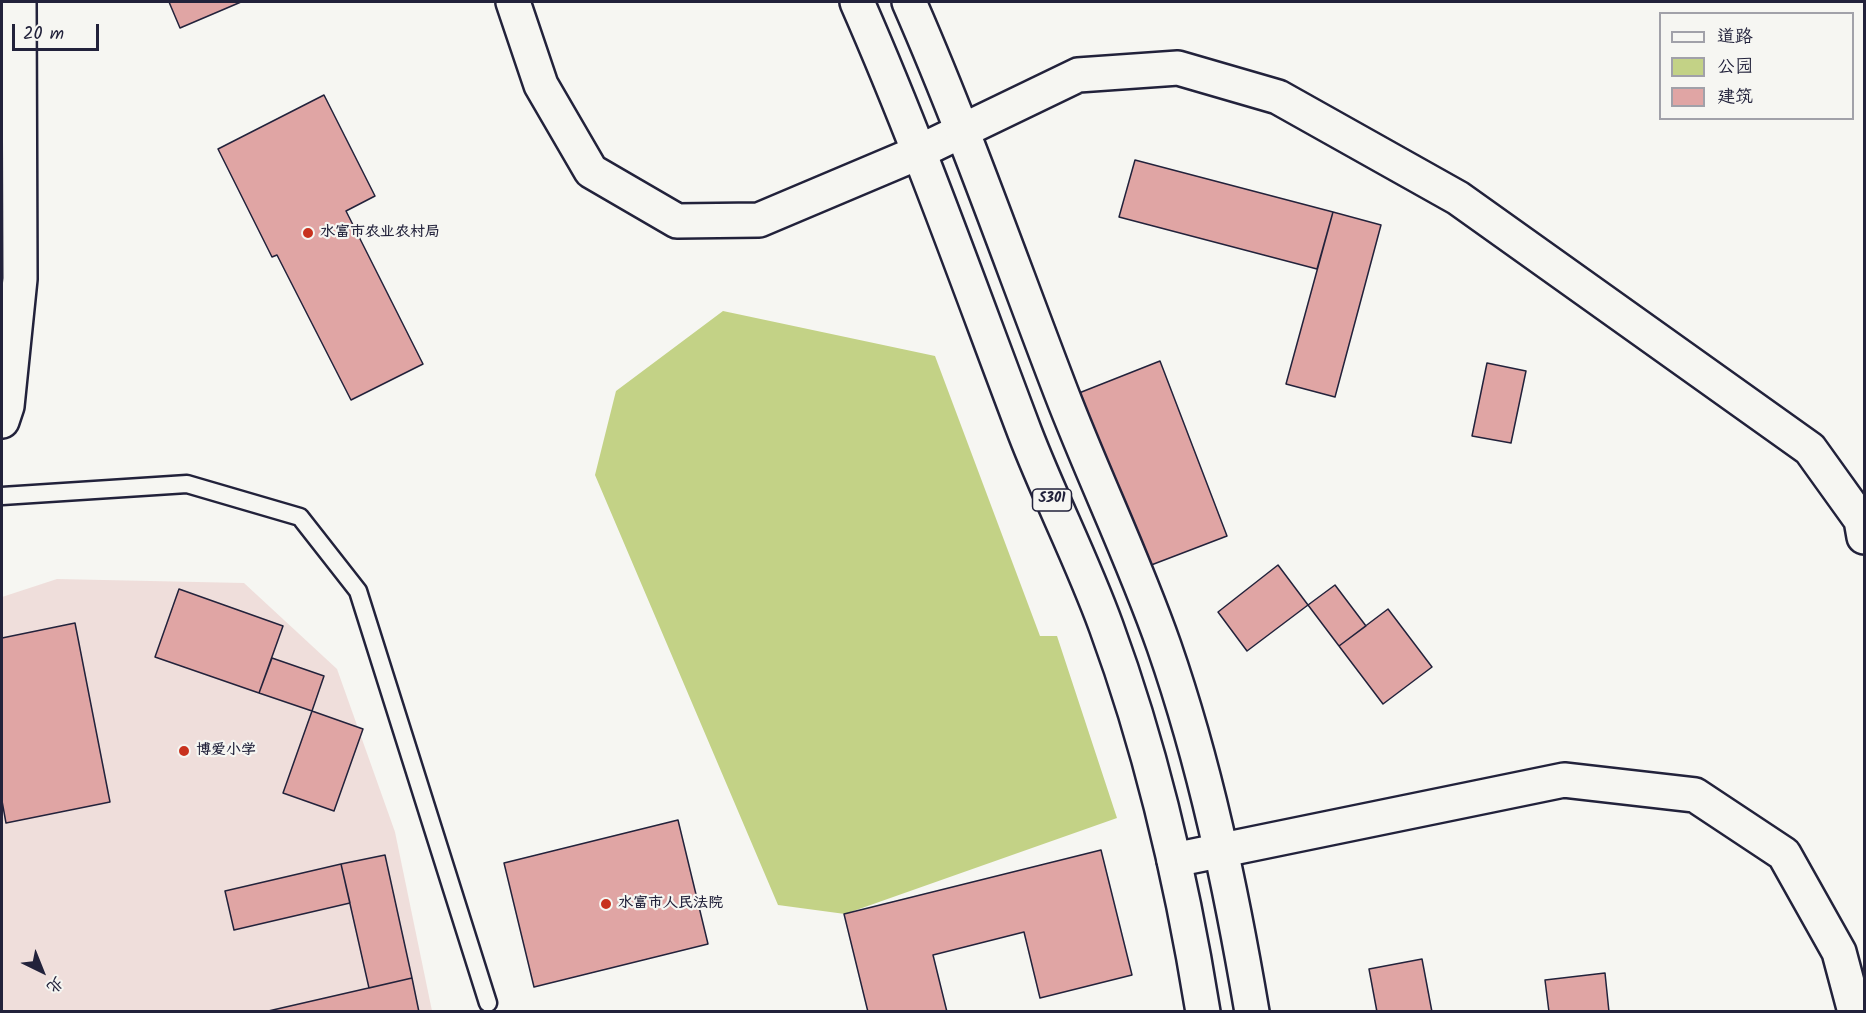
<!DOCTYPE html>
<meta charset="utf-8">
<style>
body{margin:0}
#map{position:relative;width:1866px;height:1013px;overflow:hidden;background:#f6f6f2;font-family:Kalam,"LXGW WenKai TC",sans-serif}
canvas{display:block}
.frame{position:absolute;inset:0;border:3px solid #22223b;pointer-events:none}
.legend{position:absolute;left:1659px;top:12px;width:195px;height:108px;box-sizing:border-box;background:#f6f6f2;border:2px solid #a1a1a9;margin:0;padding:8px 10px;list-style:none;font-size:18px;color:#22223b}
.legend li{display:flex;align-items:center;gap:12px;height:30px}
.legend b{width:30px;border:2px solid #a1a1a9}
.north{position:absolute;left:12px;top:941px;width:60px;height:60px;-webkit-text-stroke:4px #f6f6f2;paint-order:stroke;rotate:137deg;font-size:16px;font-weight:700;line-height:24px;text-align:center;color:#22223b}
.north::after{content:'';display:block;margin:auto;width:21px;height:27px;background:#22223b;clip-path:polygon(50% 0,100% 100%,50% 72%,0 100%)}
.scale{position:absolute;left:12px;top:24px;width:87px;height:27px;box-sizing:border-box;border:3px solid #22223b;border-top:0;padding-left:8px;font-size:18px;line-height:21px;white-space:nowrap;color:#22223b;-webkit-text-stroke:4px #f6f6f2;paint-order:stroke}
</style>
<div id="map">
<canvas width="1866" height="1013"></canvas>
<div class="frame"></div>
<ul class="legend">
<li><b style="height:8px;background:#f6f6f2"></b>道路</li>
<li><b style="height:16px;background:#c3d286"></b>公园</li>
<li><b style="height:16px;background:#e0a5a4"></b>建筑</li>
</ul>
<div class="north">北</div>
<div class="scale">20 m</div>
</div>
<script>
const context = document.querySelector('canvas').getContext('2d');
context.lineJoin = 'round';
function fillPath(path, color) {
  context.fillStyle = color;
  context.fill(path, 'evenodd');
}
function stroke(path, color, width, dash) {
  context.strokeStyle = color;
  context.lineWidth = width;
  context.lineCap = dash ? 'butt' : 'round';
  context.setLineDash(dash || []);
  context.stroke(path);
}
function label(font, color, halo, rows, align = 'center') {
  context.font = font + ' Kalam,"LXGW WenKai TC",sans-serif';
  context.lineWidth = 4.5;
  context.setLineDash([]);
  context.textBaseline = 'middle';
  context.strokeStyle = halo;
  context.fillStyle = color;
  for (const [text, x, y, turn = 0] of rows) {
    context.save();
    context.translate(x, y);
    context.rotate((+turn || 0) * Math.PI / 180);
    context.textAlign = isNaN(turn) ? turn : align;
    if (halo) context.strokeText(text, 0, 0);
    context.fillText(text, 0, 0);
    context.restore();
  }
}
const built = new Path2D(`
 M57,579l187,4 93,86 58,163 37,179h-430v-414z`);
const green = new Path2D(`
 M723,311l212,45 105,280h17l60,182 -272,96 -67,-9 -183,-430 21,-84z`);
const building = new Path2D(`
 M169,2h72l-61,26z
 M324,95l51,101 -29,15 77,153 -72,36 -74,-145 -5,2 -54,-108z
 M1135,160l198,52 -16,57 -198,-52z
 M1333,212l48,13 -46,172 -49,-13z
 M1160,361l67,175 -81,31 -67,-174z
 M1487,363l39,8 -15,72 -39,-7z
 M1278,565l30,40 -61,46 -29,-39z
 M1335,585l31,41 -27,20 -31,-41z
 M179,589l104,37 -24,67 -104,-36z
 M1388,609l44,58 -49,37 -44,-58z
 M75,623l35,179 -104,21 -4,-22v-163z
 M272,658l52,18 -12,35 -53,-18z
 M312,711l51,18 -29,82 -51,-18z
 M678,820l30,124 -174,43 -30,-124z
 M1101,850l31,125 -92,23 -16,-66 -91,23 14,57h-79l-24,-98z
 M385,855l27,123 -43,10 -28,-124z
 M341,864l9,39 -116,27 -9,-39z
 M1422,959l10,53h-55l-8,-43z
 M1605,973l4,39h-60l-4,-32z
 M412,978l7,34h-155z`);
const service = new Path2D(`
 M2,496l185,-12 113,33 58,74 130,412`);
const tertiary = new Path2D(`
 M513,2l28,83 50,86 86,50 82,-1 149,-63 170,-82 100,-7 100,29 180,101 352,251 51,71 3,17
 M2,421l5,-15 13,-127 -1,-277
 M1174,860l390,-80 131,15 89,59 55,98 16,60`);
const primary = new Path2D(`
 M857,2c62,141 113,286 168,431 25,65 57,127 81,193 46,125 76,255 97,386
 M909,2c56,128 102,260 152,390 33,86 73,168 103,254 41,118 67,242 88,366`);
const markers = [
 [308,233,6,"#c8321e"],
 [184,751,6,"#c8321e"],
 [606,904,6,"#c8321e"]
];
const shields = [
 [1052,500,39]
];
const shieldNames = [
 ["S301",1052,500]
];
const poiNames = [
 ["水富市农业农村局",320,233],
 ["博爱小学",196,751],
 ["水富市人民法院",618,904]
];
fillPath(built, '#efdedb');
fillPath(green, '#c3d286');
fillPath(building, '#e0a5a4');
stroke(building, '#22223b', 1.5);
stroke(service, '#22223b', 21);
stroke(tertiary, '#22223b', 38);
stroke(primary, '#22223b', 38);
stroke(service, '#f6f6f2', 16);
stroke(tertiary, '#f6f6f2', 33);
stroke(primary, '#f6f6f2', 33);
for (const [x, y, r, color] of markers) {
  const dot = new Path2D();
  dot.arc(x, y, r, 0, 2 * Math.PI);
  context.fillStyle = color;
  context.fill(dot);
  stroke(dot, '#f6f6f2', 2);
}
for (const [x, y, w] of shields) {
  const box = new Path2D();
  box.roundRect(x - w / 2, y - 11, w, 22, 4.5);
  context.fillStyle = '#f6f6f2';
  context.fill(box);
  stroke(box, '#22223b', 1.5);
}
label('bold 14px', '#22223b', null, shieldNames);
label('bold 15px', '#22223b', '#f6f6f2', poiNames, 'left');
</script>
